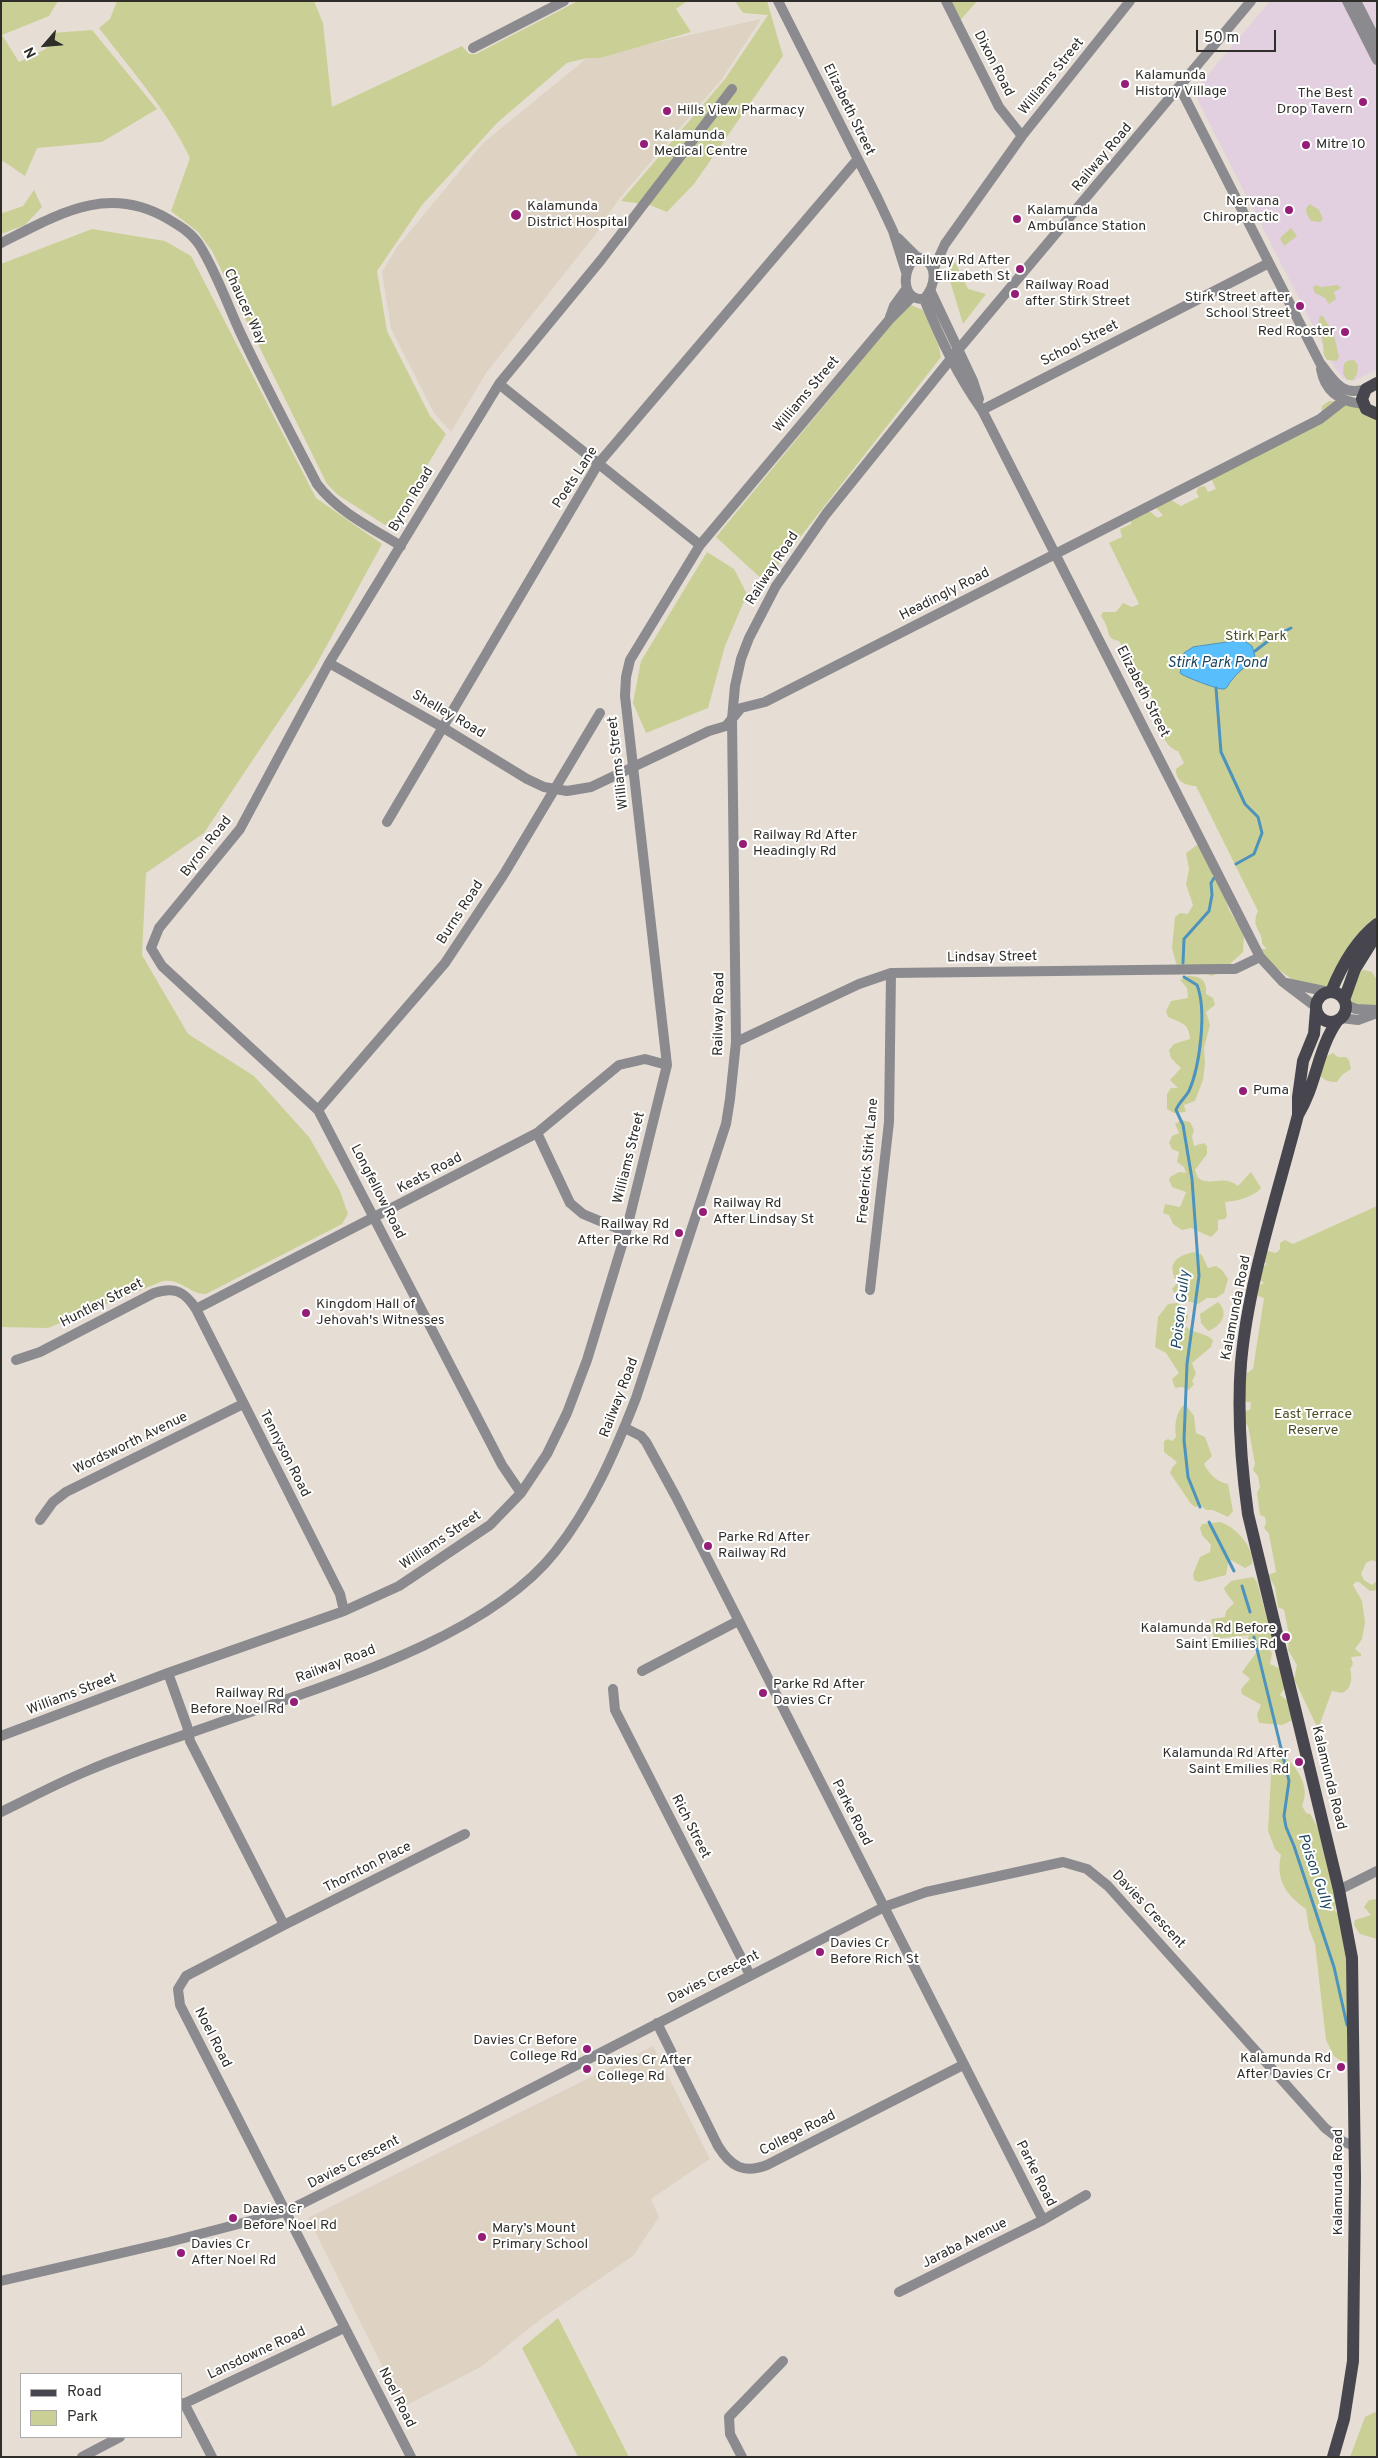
<!DOCTYPE html>
<meta charset="utf-8">
<style>
body{margin:0}
#map{position:relative;width:1378px;height:2458px;overflow:hidden;background:#e6ded4;font-family:Overpass,sans-serif}
canvas{display:block}
.frame{position:absolute;inset:0;border:2px solid #302e2a;pointer-events:none}
.legend{position:absolute;left:20px;top:2373px;width:162px;height:65px;box-sizing:border-box;background:#fff;border:1px solid #acabaa;margin:0;padding:6px 9px;list-style:none;font-size:15px;color:#302e2a}
.legend li{display:flex;align-items:center;gap:10px;height:25px}
.legend b{width:25px;border:1px solid #acabaa}
.north{position:absolute;left:20px;top:20px;width:50px;height:50px;-webkit-text-stroke:4px #fff;paint-order:stroke;rotate:243deg;font-size:14px;font-weight:700;line-height:20px;text-align:center;color:#302e2a}
.north::after{content:'';display:block;margin:auto;width:18px;height:22px;background:#302e2a;clip-path:polygon(50% 0,100% 100%,50% 72%,0 100%)}
.scale{position:absolute;left:1196px;top:30px;width:80px;height:22px;box-sizing:border-box;border:2px solid #302e2a;border-top:0;padding-left:6px;font-size:15px;line-height:18px;white-space:nowrap;color:#302e2a;-webkit-text-stroke:4px #fff;paint-order:stroke}
</style>
<div id="map">
<canvas width="1378" height="2458"></canvas>
<div class="frame"></div>
<ul class="legend">
<li><b style="height:6px;background:#47464e"></b>Road</li>
<li><b style="height:14px;background:#cad095"></b>Park</li>
</ul>
<div class="north">N</div>
<div class="scale">50 m</div>
</div>
<script>
const context = document.querySelector('canvas').getContext('2d');
context.lineJoin = 'round';
function fillPath(path, color) {
  context.fillStyle = color;
  context.fill(path, 'evenodd');
}
function stroke(path, color, width, dash) {
  context.strokeStyle = color;
  context.lineWidth = width;
  context.lineCap = dash ? 'butt' : 'round';
  context.setLineDash(dash || []);
  context.stroke(path);
}
function label(font, color, halo, rows, align = 'center') {
  context.font = font + ' Overpass,sans-serif';
  context.lineWidth = 4;
  context.setLineDash([]);
  context.textBaseline = 'middle';
  context.strokeStyle = halo;
  context.fillStyle = color;
  for (const [text, x, y, turn = 0] of rows) {
    context.save();
    context.translate(x, y);
    context.rotate((+turn || 0) * Math.PI / 180);
    context.textAlign = isNaN(turn) ? turn : align;
    if (halo) context.strokeText(text, 0, 0);
    context.fillText(text, 0, 0);
    context.restore();
  }
}
const commercial = new Path2D(`
 M1270,1h107v369l-24,11 -9,-2 -10,-12 -135,-264 -3,-14z`);
const built = new Path2D(`
 M761,19l-39,60 -103,120 -21,32 -112,142 -35,59 -17,-19 -43,-84 -9,-57 15,-25 86,-104 104,-85z
 M653,2046l57,113 -59,40 8,18 -26,39 -92,63 -60,48 -78,40 -95,-189z`);
const green = new Path2D(`
 M1,1h57l-9,15 -47,19 17,27 27,-13 6,-16 40,-3 65,79 -55,33 -65,6 -12,28 -22,-15 -2,2z
 M117,1h197l9,22 9,84 130,-61 7,8h7l102,-53h109l-11,8 15,23 -91,26h-13l-20,5 -69,59 -76,83 -45,66 10,60 43,85 16,18 -54,90 -7,1 -47,-30 -11,-11 -115,-233 -14,-19 -27,-21 19,-53c-23,-48 -59,-88 -91,-130l11,-9z
 M735,1h32l16,55 -89,128 -27,28 -17,-7 -29,-4 104,-122 43,-64 -25,-2z
 M946,1h31l-20,23z
 M34,190l8,17 -17,18 -24,9v-23l2,2 20,-7z
 M1310,204l9,6 4,9 -3,3 -9,-1c-4,-6 -8,-12 -1,-17z
 M1291,228l6,8 -13,10 -4,-8z
 M92,229l73,12 26,15 125,242 66,46 -67,123 -111,166 -58,40 -4,82 46,79 66,42 55,61 31,54 8,23 -6,10 -136,70c-15,1 -24,-15 -43,-13l-115,47 -47,-1v-1063z
 M955,262l13,27 18,5 -23,30 -16,-53z
 M1316,285l5,2 17,-2 3,3 -7,4 2,7 -7,5 -4,-6 -10,-5 -2,-6z
 M908,304l15,6 16,37 2,10 -176,225 -49,-45z
 M1320,316h3l11,19 5,22 -2,4 -10,-1c-5,-7 -3,-8 -4,-15 0,-10 -8,-14 -3,-29z
 M1354,360l4,5 -1,9 -4,6h-6l-4,-7 1,-9 3,-3z
 M1329,401h14l34,15v508l-46,68 -27,-4 -36,-26 2,-2 -10,-4 1,-7h6l-5,-5c1,-14 -12,-16 -4,-33l-62,-125c-11,0 -21,-6 -20,-17l8,-6 -6,-12c-12,-4 -18,-16 -13,-27l-15,-31 -6,-5 -25,-47c-13,-2 -9,-9 -14,-18 -1,-3 -3,-5 -4,-7l2,-4h13l7,-9 9,4 7,-3 -30,-61 13,-6 -2,-8 11,-5v-5l17,-9 10,8 5,-3 -9,-9 17,-6 10,6 18,-9 -3,-5 3,-5 6,-1 3,6 8,-3 -6,-13 111,-62 1,-8z
 M707,552l27,17 13,25 -22,52 -17,62 -62,25 -13,-30 8,-42z
 M1197,845l3,2 12,24 1,8 6,1 10,30 15,24 -1,18 -23,21 -9,3 -9,-4 -21,-4 -5,-5 -4,-15 3,-31 5,-4 8,1 5,-9 -7,-21 3,-15 -3,-16z
 M1364,970l8,2 5,8v25l-13,10 -7,-1 -18,-18 2,-9c10,-5 10,-14 23,-17z
 M1188,976c14,0 19,5 18,18l7,4 2,7 -9,7 4,13 -6,23 1,15 -2,17 -8,21 -11,4 2,7 -12,1 -7,-4v-15l4,-6h7l-8,-8 11,-12 -10,-10 -2,-8 5,-6 16,-5c-1,-16 -9,-16 -22,-22l-2,-6 5,-10 17,-3 -1,-10 -7,-8z
 M1320,1053l7,3 6,-3 5,4h8l3,3 2,9 -9,6 -5,7c-12,1 -20,-7 -25,-17l2,-10z
 M1181,1120l9,2 4,8 -2,6 2,10 10,-3 3,3v8l-12,16 3,8c14,9 24,-4 40,8l13,-14 10,16c-7,9 -24,13 -36,14l2,14 -2,3 -7,1v10l-7,7 -20,-9 -9,2 -9,-6 -4,-9 -6,-2 2,-9 15,3 6,-15 -14,-5 -3,-7 1,-3 9,-5 7,1 -2,-6 -7,-5 2,-10 -7,-3 -3,-6 3,-7 7,-3 -4,-9z
 M1377,1206v356l-5,-2 -6,3 -5,11 3,6 8,5 5,-4v9l-7,1 -11,-9h-3l-3,3 9,16 3,21 -3,17 -7,10 6,5v2l-10,1 2,7 -3,5c3,9 1,21 -8,24l-10,-2 -14,38 -24,-50 3,-14 -9,-15 1,-15 -5,-25 -6,-3 -3,-20 -7,-12 8,-3 -7,-38 -5,-6 2,-5 -1,-6 -5,-2 -3,-22 3,-6 -2,-11 -5,-6 2,-6 -7,-38 -3,-3v-12l5,-1 1,-8h-8l4,-29 6,-4 11,-71 -6,-2 -1,-10 7,-3 -4,-3 1,-12 6,-4 -5,-3 2,-8 4,-2 8,2 4,-4v-6l5,-3 8,4z
 M1195,1252l7,3 6,13 8,-2 6,4 6,9 -4,14 -8,5h-9l-9,6 -20,-5 -6,-10 5,-6c-10,-19 -3,-27 18,-31z
 M1218,1302c12,11 3,25 -10,29l-7,-8 -1,-9z
 M1177,1303l9,5 2,9 -3,8c5,8 20,7 28,15l-2,7 -19,16 4,11 -4,7 2,3 -5,6 -7,-3 -7,1 -3,-9 7,-6 -13,-20 -11,-6 3,-30 10,-13z
 M1185,1404l9,12 2,17 9,4 7,19 -8,8c5,10 13,18 24,20l5,27 -5,6 -15,-7h-7l-5,-5 -6,2 -4,-3 -21,-31 2,-5 5,-6 -13,-10v-11l4,-2 4,2 4,-4c-2,-11 0,-26 9,-33z
 M1220,1522c15,4 35,26 32,42l-7,4 -14,-8 -3,3 -2,12 -27,7 -5,-2 -1,-6 7,-17 10,-5 1,-7 -9,-10 -2,-7 2,-4z
 M1253,1577l4,5 15,55 -3,6 -16,5 -5,-9 1,-4 -35,4 -3,-20 14,-2 1,-6 8,-8 -8,-10 -2,-5 7,-7z
 M1263,1648l8,3 1,3 -2,10 13,6 3,16 -6,9 12,9 1,16 -11,5 -23,-2 -2,-9 4,-9 -19,-11 -1,-5 9,-10 -8,-7 14,-19z
 M1279,1759h8c13,12 23,30 15,47l4,7 4,1 12,21 14,63 -1,13 5,5 11,63 -1,83h-8l-8,-6 -8,-16 -11,-96 -6,-15 -3,-20c-19,-13 -31,-29 -25,-54l-6,-6 -7,-18 3,-56 1,-10z
 M1377,1899v40l-17,-5 -6,-9 1,-5 16,-5 -7,-8 5,-7z
 M558,2318l71,139h-51l-56,-109z
 M1377,2411v46h-27l15,-40z`);
const water = new Path2D(`
 M1243,640l9,6 3,10c-7,10 -17,15 -24,25 -3,3 -3,8 -8,8 -4,1 -41,-13 -43,-16l4,-20 9,-6z`);
const stream = new Path2D(`
 M1255,651l17,-13 19,-10
 M1216,688l5,64 24,52 13,13 4,16 -8,21 -18,10
 M1183,963l1,-24 25,-28 3,-16 -1,-12 3,-5
 M1184,977l13,8c10,25 3,81 -8,106 -4,7 -10,11 -13,19l7,15 9,54 7,97 -12,88 -3,76 4,37 12,30
 M1209,1522l25,49
 M1242,1586l8,26
 M1254,1637l35,144 -5,35 2,11 8,19 40,121 13,58`);
const minor = new Path2D(`
 M778,1l100,198 15,32 13,41
 M946,1l53,106 23,29
 M473,48l91,-47
 M1180,88l140,275c14,17 21,34 46,26
 M898,238l19,19
 M1,243c56,-28 106,-60 167,-24 12,7 24,14 32,27 16,26 27,57 40,86 24,51 51,102 77,152 21,28 55,44 84,62
 M917,257c23,4 19,29 7,42 -23,2 -23,-31 -7,-42z
 M933,270l12,-26 77,-108 108,-135
 M931,292l42,89 6,18
 M924,299c16,39 33,76 58,111l278,547 23,25 33,25
 M890,317l4,-11 13,-18
 M1321,369c4,24 20,33 42,35
 M499,384l201,161
 M982,410l287,-147
 M329,663l113,64 85,52 17,8 23,4 24,-4 118,-56 17,-5 15,-18 24,-6 555,-283 23,-18
 M387,822l211,-358 259,-304
 M1286,983l43,9
 M736,1042l123,-58 32,-11 330,-4h14l25,-12
 M318,1110l127,-147 59,-89 96,-161
 M537,1133l33,70 13,11 43,18
 M870,1290l19,-168 2,-149
 M196,1309l341,-176 82,-68 26,-6 22,6
 M16,1360l24,-8 114,-59c21,-7 31,-1 42,16l144,285 4,17
 M625,1428l16,8 5,6 30,55 367,723
 M521,1493l-19,-28 -184,-355 -156,-144 -11,-18 8,-20 81,-99 89,-166 170,-279 102,-124 131,-171
 M40,1520l13,-18 13,-10 177,-88
 M642,1671l96,-50
 M168,1673l19,53 3,15 94,184 -98,51 -8,13 2,16 231,452
 M613,1689l2,21 135,265
 M1,1736l167,-63 176,-62 55,-25 91,-61 31,-32 26,-39 20,-41 20,-53 39,-128 41,-167 -42,-369 1,-19 4,-17 70,-115 189,-225 23,-23
 M1339,1890l38,-19
 M284,1925l181,-91
 M657,2023l61,123c13,21 26,28 49,19l196,-100
 M1,2281l168,-39 116,-30 183,-91 416,-214 42,-15 137,-30 24,7 21,17 217,242 17,13 12,5
 M899,2292l144,-72 43,-25
 M184,2403l28,54
 M181,2405l163,-77
 M82,2457l38,-20
 M742,2457l-12,-23 -1,-17 54,-56`);
const tertiary = new Path2D(`
 M1347,1l30,59
 M1356,1l21,41
 M1346,1005l10,4 21,1
 M1341,1018l17,2 19,-7
 M1,1812c29,-14 57,-29 86,-41 39,-17 80,-30 120,-44 105,-38 277,-85 348,-175 36,-45 60,-100 81,-154l90,-274 4,-25 6,-57 -4,-323 3,-33 6,-27 8,-21 27,-52 50,-72 132,-164 293,-349`);
const primary = new Path2D(`
 M1377,383l-11,6 -4,10 4,10 11,5
 M1331,992c10,-25 24,-51 46,-68
 M1316 1007a15 15 0 1 1 30 0a15 15 0 1 1-30 0Z
 M1344,1000l11,-31 20,-32 2,-7
 M1316,1010l-2,24 -11,27 -5,36v18c-20,78 -50,167 -57,248 -4,51 0,101 7,151l91,376 13,68 3,220 -2,183 -9,58 -11,38
 M1298,1115c19,-31 19,-66 40,-95`);
const markers = [
 [1125,84,5,"#961d77"],
 [1363,102,5,"#961d77"],
 [667,111,5,"#961d77"],
 [644,144,5,"#961d77"],
 [1306,145,5,"#961d77"],
 [1289,210,5,"#961d77"],
 [516,215,6,"#961d77"],
 [1017,219,5,"#961d77"],
 [1020,269,5,"#961d77"],
 [1015,294,5,"#961d77"],
 [1300,306,5,"#961d77"],
 [1345,332,5,"#961d77"],
 [743,844,5,"#961d77"],
 [1243,1091,5,"#961d77"],
 [703,1212,5,"#961d77"],
 [679,1233,5,"#961d77"],
 [306,1313,5,"#961d77"],
 [708,1546,5,"#961d77"],
 [1286,1637,5,"#961d77"],
 [763,1693,5,"#961d77"],
 [294,1702,5,"#961d77"],
 [1299,1762,5,"#961d77"],
 [820,1952,5,"#961d77"],
 [587,2049,5,"#961d77"],
 [1341,2067,5,"#961d77"],
 [587,2069,5,"#961d77"],
 [233,2218,5,"#961d77"],
 [482,2237,5,"#961d77"],
 [181,2253,5,"#961d77"]
];
const streetNames = [
 ["Dixon Road",993,64,63],
 ["Williams Street",1052,77,-51],
 ["Elizabeth Street",848,110,64],
 ["Railway Road",1103,158,-50],
 ["Chaucer Way",244,307,65],
 ["School Street",1080,344,-27],
 ["Williams Street",807,395,-50],
 ["Poets Lane",576,478,-57],
 ["Byron Road",412,500,-59],
 ["Railway Road",773,569,-57],
 ["Headingly Road",945,595,-27],
 ["Elizabeth Street",1142,692,63],
 ["Shelley Road",448,715,30],
 ["Williams Street",619,763,-97],
 ["Byron Road",207,847,-52],
 ["Burns Road",461,913,-57],
 ["Lindsay Street",992,958,-1],
 ["Railway Road",720,1014,-89],
 ["Williams Street",630,1158,-76],
 ["Frederick Stirk Lane",869,1161,-85],
 ["Keats Road",430,1174,-28],
 ["Longfellow Road",377,1192,63],
 ["Huntley Street",102,1304,-27],
 ["Kalamunda Road",1237,1308,-79],
 ["Railway Road",620,1398,-69],
 ["Wordsworth Avenue",131,1444,-26],
 ["Tennyson Road",284,1454,63],
 ["Williams Street",441,1541,-34],
 ["Railway Road",336,1665,-21],
 ["Williams Street",72,1695,-21],
 ["Kalamunda Road",1328,1778,76],
 ["Parke Road",851,1813,63],
 ["Rich Street",690,1827,63],
 ["Thornton Place",368,1868,-27],
 ["Davies Crescent",1148,1910,47],
 ["Davies Crescent",714,1978,-27],
 ["Noel Road",212,2038,63],
 ["College Road",798,2134,-27],
 ["Davies Crescent",354,2163,-27],
 ["Parke Road",1035,2174,63],
 ["Kalamunda Road",1339,2182,-90],
 ["Jaraba Avenue",965,2244,-27],
 ["Lansdowne Road",257,2354,-25],
 ["Noel Road",396,2398,63]
];
const poiNames = [
 ["Kalamunda",1135,76],
 ["History Village",1135,92],
 ["The Best",1353,94,"right"],
 ["Drop Tavern",1353,110,"right"],
 ["Hills View Pharmacy",677,111],
 ["Kalamunda",654,136],
 ["Medical Centre",654,152],
 ["Mitre 10",1316,145],
 ["Nervana",1279,202,"right"],
 ["Chiropractic",1279,218,"right"],
 ["Kalamunda",527,207],
 ["District Hospital",527,223],
 ["Kalamunda",1027,211],
 ["Ambulance Station",1027,227],
 ["Railway Rd After",1010,261,"right"],
 ["Elizabeth St",1010,277,"right"],
 ["Railway Road",1025,286],
 ["after Stirk Street",1025,302],
 ["Stirk Street after",1290,298,"right"],
 ["School Street",1290,314,"right"],
 ["Red Rooster",1335,332,"right"],
 ["Railway Rd After",753,836],
 ["Headingly Rd",753,852],
 ["Puma",1253,1091],
 ["Railway Rd",713,1204],
 ["After Lindsay St",713,1220],
 ["Railway Rd",669,1225,"right"],
 ["After Parke Rd",669,1241,"right"],
 ["Kingdom Hall of",316,1305],
 ["Jehovah's Witnesses",316,1321],
 ["Parke Rd After",718,1538],
 ["Railway Rd",718,1554],
 ["Kalamunda Rd Before",1276,1629,"right"],
 ["Saint Emilies Rd",1276,1645,"right"],
 ["Parke Rd After",773,1685],
 ["Davies Cr",773,1701],
 ["Railway Rd",284,1694,"right"],
 ["Before Noel Rd",284,1710,"right"],
 ["Kalamunda Rd After",1289,1754,"right"],
 ["Saint Emilies Rd",1289,1770,"right"],
 ["Davies Cr",830,1944],
 ["Before Rich St",830,1960],
 ["Davies Cr Before",577,2041,"right"],
 ["College Rd",577,2057,"right"],
 ["Kalamunda Rd",1331,2059,"right"],
 ["After Davies Cr",1331,2075,"right"],
 ["Davies Cr After",597,2061],
 ["College Rd",597,2077],
 ["Davies Cr",243,2210],
 ["Before Noel Rd",243,2226],
 ["Mary’s Mount",492,2229],
 ["Primary School",492,2245],
 ["Davies Cr",191,2245],
 ["After Noel Rd",191,2261]
];
const parkNames = [
 ["Stirk Park",1256,637],
 ["East Terrace",1313,1415],
 ["Reserve",1313,1431]
];
const waterNames = [
 ["Stirk Park Pond",1217,664],
 ["Poison Gully",1182,1310,-84],
 ["Poison Gully",1314,1872,71]
];
fillPath(commercial, '#e2cfdf');
fillPath(built, '#ded3c3');
fillPath(green, '#cad095');
fillPath(water, '#59befc');
stroke(water, '#4d93bd', 1);
stroke(stream, '#4d93bd', 3);
stroke(minor, '#8b8a8f', 10);
stroke(tertiary, '#8b8a8f', 10);
stroke(primary, '#47464e', 12);
for (const [x, y, r, color] of markers) {
  const dot = new Path2D();
  dot.arc(x, y, r, 0, 2 * Math.PI);
  context.fillStyle = color;
  context.fill(dot);
  stroke(dot, '#fff', 2);
}
label('14px', '#302e2a', '#fff', streetNames);
label('14px', '#302e2a', '#fff', poiNames, 'left');
label('14px', '#4a4d22', '#fff', parkNames);
label('italic 15px', '#1c4660', '#fff', waterNames);
</script>
